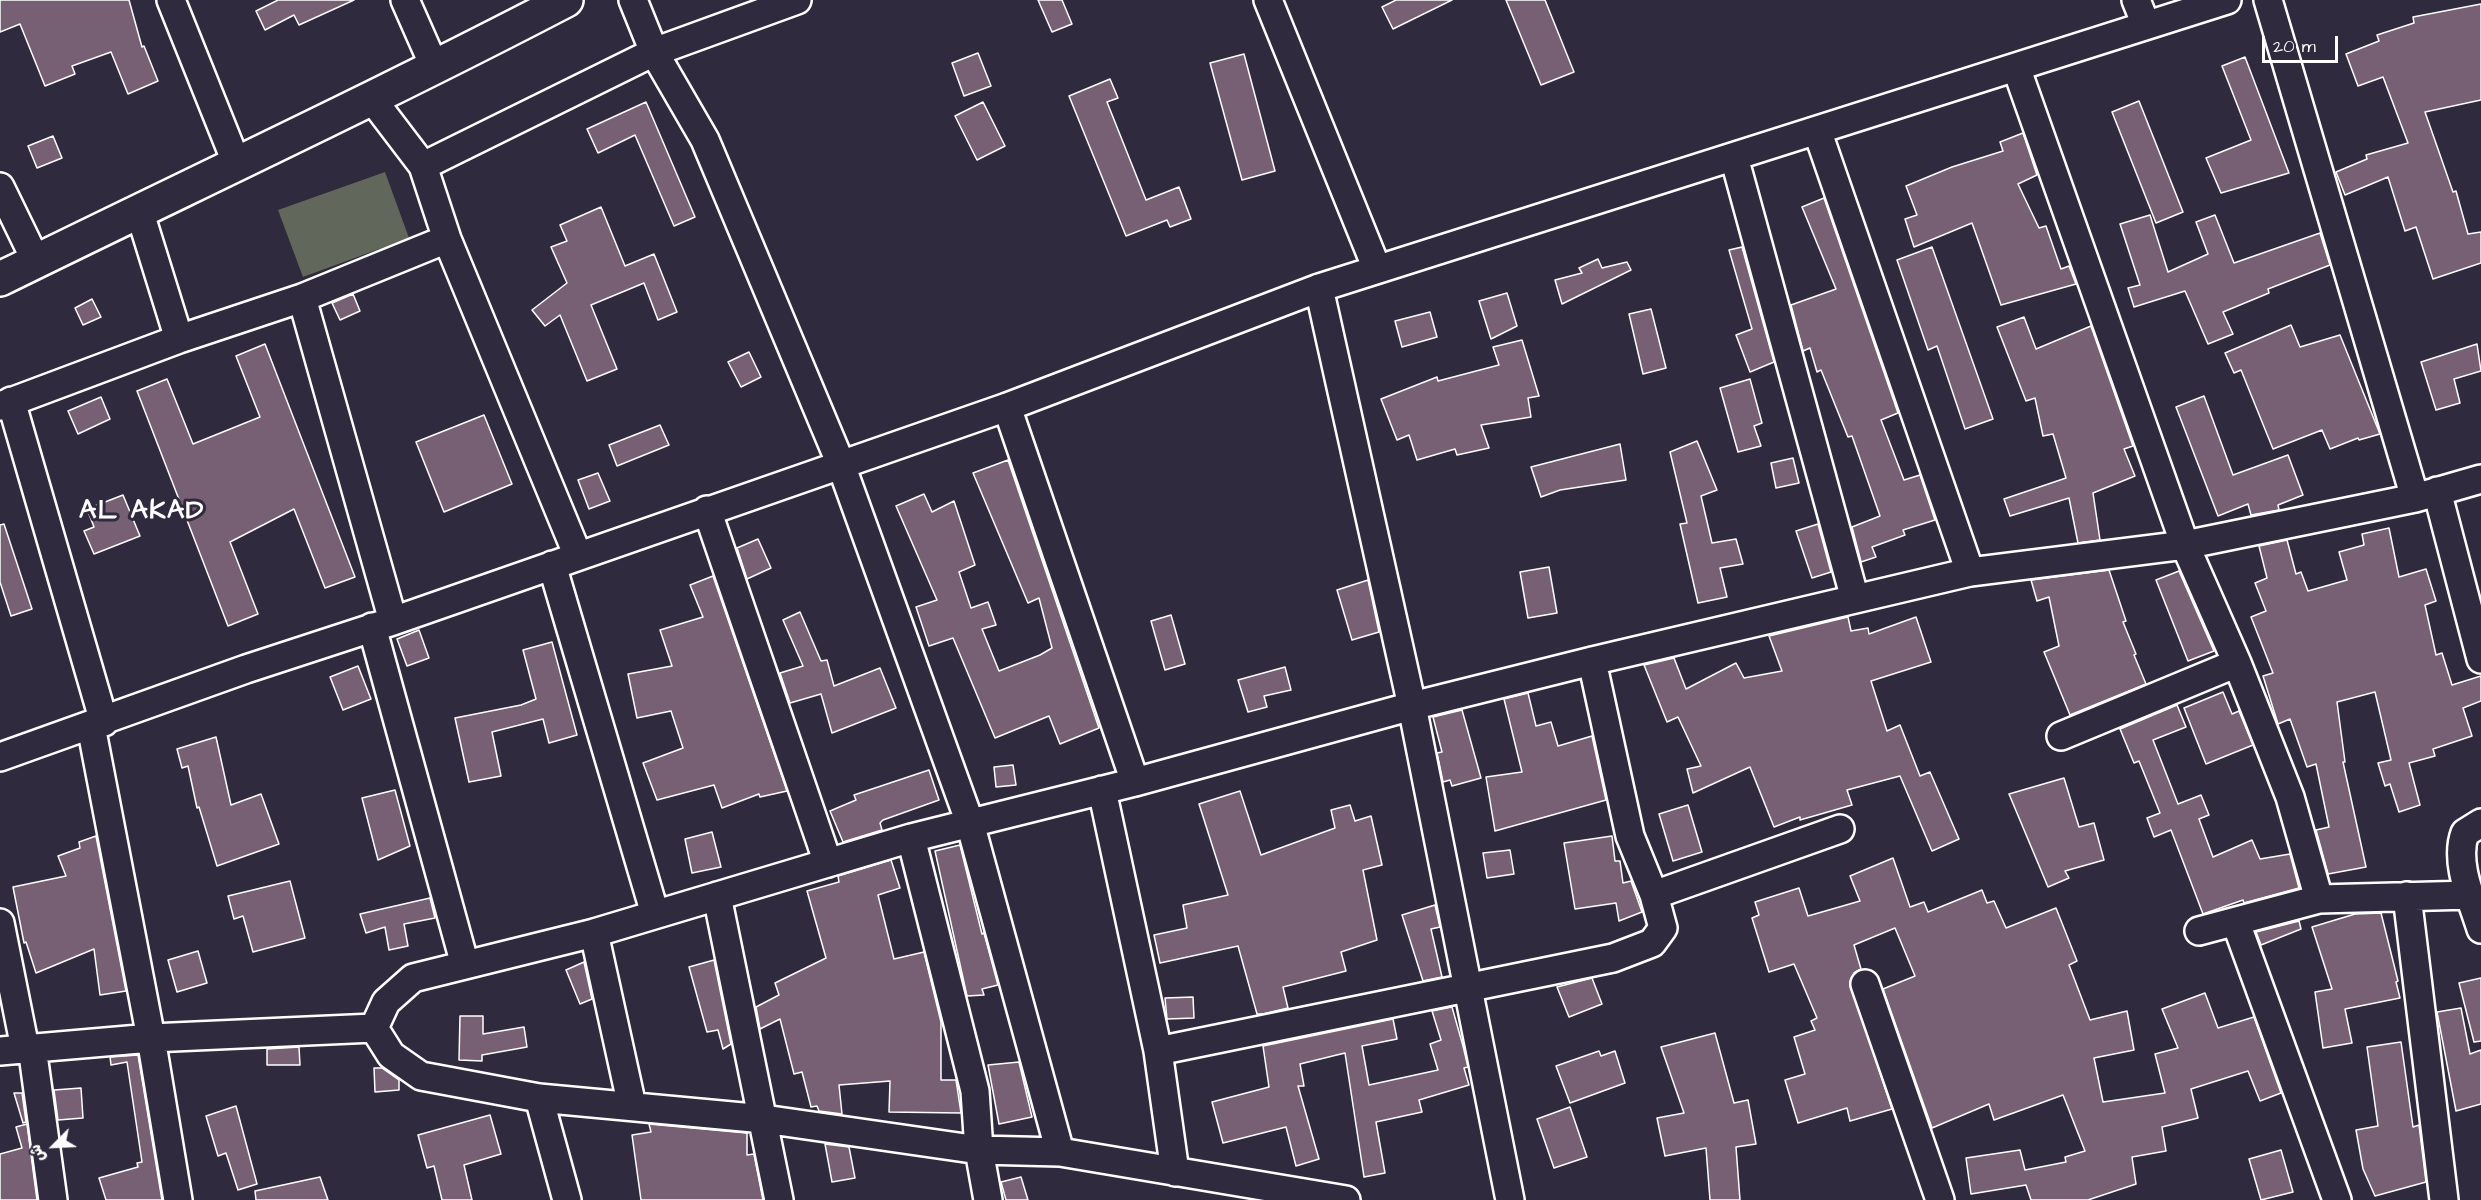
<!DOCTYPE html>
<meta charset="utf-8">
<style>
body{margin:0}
#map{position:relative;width:2481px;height:1200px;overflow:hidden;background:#2f2a3d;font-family:"Architects Daughter","Playpen Sans Arabic",sans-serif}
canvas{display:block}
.north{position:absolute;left:24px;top:1116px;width:60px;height:60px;-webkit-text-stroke:4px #2f2a3d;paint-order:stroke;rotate:246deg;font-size:16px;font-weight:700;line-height:24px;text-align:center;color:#fff}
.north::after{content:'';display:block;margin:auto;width:21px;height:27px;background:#fff;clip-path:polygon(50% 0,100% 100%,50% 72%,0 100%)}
.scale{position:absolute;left:2262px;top:36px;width:76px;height:27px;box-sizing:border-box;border:3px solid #fff;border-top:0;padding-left:8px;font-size:18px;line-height:21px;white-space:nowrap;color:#fff;-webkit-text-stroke:4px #2f2a3d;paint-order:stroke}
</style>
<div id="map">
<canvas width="2481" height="1200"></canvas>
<div class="north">ش</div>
<div class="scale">20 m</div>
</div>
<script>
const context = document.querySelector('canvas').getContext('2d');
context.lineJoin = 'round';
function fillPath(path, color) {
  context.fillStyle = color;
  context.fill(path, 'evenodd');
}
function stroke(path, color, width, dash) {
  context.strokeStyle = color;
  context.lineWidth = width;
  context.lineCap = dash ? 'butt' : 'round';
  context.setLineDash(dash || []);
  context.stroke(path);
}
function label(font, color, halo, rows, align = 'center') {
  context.font = font + ' "Architects Daughter",sans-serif';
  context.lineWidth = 6;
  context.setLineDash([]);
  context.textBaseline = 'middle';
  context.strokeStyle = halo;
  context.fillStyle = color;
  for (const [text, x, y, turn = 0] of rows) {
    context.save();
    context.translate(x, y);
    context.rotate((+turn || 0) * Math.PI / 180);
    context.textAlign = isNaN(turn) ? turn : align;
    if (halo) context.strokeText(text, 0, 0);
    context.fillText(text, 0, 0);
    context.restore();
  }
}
const green = new Path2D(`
 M385,172l24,66 -106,39 -25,-67z`);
const building = new Path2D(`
 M0,0h129l13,47 2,-1 14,35 -30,13 -17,-42 -39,14 3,8 -30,12 -25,-62 -20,8z
 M278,0h76l-55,25 -5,-10 -29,15 -9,-19z
 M1038,0h24l10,24 -20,8z
 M1396,0h56l-59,29 -11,-22z
 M1506,0h39l29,72 -33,13z
 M2481,4v96l-56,12 28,80 3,-1 12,43 13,-2v31l-48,16 -17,-52 -11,4 -17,-54 -43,18 -9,-23 31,-13 -1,-4 42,-12 -25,-66 -25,9 -12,-32 33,-13 -2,-6 37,-12 -1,-6z
 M978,53l13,33 -27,10 -12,-33z
 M1244,54l31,117 -33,9 -32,-117z
 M2245,57l44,116 -68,20 -15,-35 45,-18 -29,-74z
 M1110,79l8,19 -11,4 39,98 33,-13 12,32 -21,8 -3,-7 -41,16 -57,-140z
 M2139,101l44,111 -27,11 -44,-111z
 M646,102l49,115 -21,9 -39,-91 -37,18 -11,-24z
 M983,102l22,44 -28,14 -22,-44z
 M2023,133l14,42 -19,9 21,44 7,-2 15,43 8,-3 7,18 -75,21 -29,-82 -58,24 -9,-28 12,-4 -11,-29 46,-19 51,-16 -3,-9z
 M53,136l9,22 -25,10 -9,-22z
 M1824,198l74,215 -17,7 23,60 16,-5 15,45 -32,10 2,5 -33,12 4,10 -15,5 -9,-35 28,-11 -28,-80 -4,1 -27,-67 -4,2 -7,-24 -7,3 -12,-46 45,-16 -34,-82z
 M601,207l24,59 29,-12 23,58 -19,8 -14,-37 -53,22 26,64 -30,12 -27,-66 -15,11 -13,-16 35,-27 -16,-36 16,-6 -7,-16z
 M2150,215l18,57 40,-18 -12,-32 19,-7 19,48 86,-30 10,32 -62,24 1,4 -46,19 10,22 -25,10 -23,-53 -51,16 -6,-19 12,-3 -20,-61z
 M1742,247l32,115 -24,10 -14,-37 16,-6 -23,-79z
 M1932,247l61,172 -28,10 -28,-83 -9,4 -31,-90z
 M1598,259l4,9 25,-6 4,8 -69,34 -7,-24 27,-7 -3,-5z
 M1507,293l10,33 -26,13 -12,-38z
 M353,294l7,17 -20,9 -8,-17z
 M92,299l9,18 -18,8 -8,-17z
 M1651,309l15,59 -23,6 -14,-60z
 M1430,312l7,25 -35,10 -7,-26z
 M2024,317l12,32 55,-23 42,120 -9,3 11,27 -42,17 7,47 -22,3 -9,-45 -59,18 -6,-17 62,-21 -13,-44 -10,2 -8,-38 -9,3 -29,-74z
 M2291,325l9,22 40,-12 40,99 -21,6 -1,-2 -28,11 -8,-19 -49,19 -32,-79 -7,3 -9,-20z
 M1522,340l17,56 -11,2 3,19 -50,8 8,23 -32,7 -2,-6 -38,11 -8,-25 -12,5 -16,-41 56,-22 1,4 61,-16 -6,-18z
 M265,344l90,233 -30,11 -31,-79 -64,33 28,72 -30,12 -91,-235 30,-12 26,65 67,-27 -24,-61z
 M2477,344l4,27 -27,8 6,24 -24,7 -15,-48z
 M749,352l12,25 -20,10 -13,-25z
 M1750,379l12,44 -8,3 7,20 -23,6 -18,-64z
 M2204,396l29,79 55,-20 15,40 -25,10 1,5 -28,5 -3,-11 -30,12 -42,-109z
 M101,397l9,22 -32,15 -10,-23z
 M484,415l28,69 -68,28 -28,-70z
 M660,425l9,20 -52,21 -8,-21z
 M1697,441l20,49 -16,6 11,47 24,-4 7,25 -23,4 7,29 -29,6 -18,-79 7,-1 -17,-71z
 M1620,444l6,36 -66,10 -19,7 -10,-30z
 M1793,458l6,25 -23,5 -5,-25z
 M1008,460l91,268 -39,16 -11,-28 -54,22 -42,-100 -24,8 -13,-39 21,-7 -41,-94 28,-12 8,18 22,-11 21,64 -16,7 12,36 17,-6 8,23 -14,4 17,42 41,-16 12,-7 -13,-50 -11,5 -55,-130z
 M598,473l12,28 -21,8 -11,-29z
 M123,495l17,41 -46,18 -10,-23 10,-4 -7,-18z
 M4,524l28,85 -21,7 -11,-34v-57z
 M1818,524l13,48 -19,6 -16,-47z
 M2389,528l10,49 27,-8 10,32 -11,4 11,50 6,-2 10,32 29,-9v25l-18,7 9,28 -39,13 2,7 -26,7 11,42 -21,7 -9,-28 -5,2 -7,-23 13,-3 -16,-68 -38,10 8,60h-2l23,105 -38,7 -12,-44 13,-3 -13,-63 -9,3 -17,-48 -12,5 -15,-48 10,-3 -22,-56 15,-6 -11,-28 12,-5 -8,-32 28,-6 9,34 5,-2 7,19 39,-11 -8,-28 25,-7 -2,-11z
 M758,539l13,29 -24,11 -10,-31z
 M1549,567l8,46 -29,5 -8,-46z
 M2109,570l17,51 -3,1 13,32 -2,1 12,29 -76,31 -26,-63 15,-6 -10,-49 -12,4 -6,-21z
 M2179,571l35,80 -26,10 -32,-81z
 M713,576l74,215 -27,6 -1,-3 -37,14 -8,-23 -57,15 -14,-37 40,-15 -12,-37 -34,7 -9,-44 44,-8 -12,-36 43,-13 -13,-32z
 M1368,580l11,52 -27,8 -15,-50z
 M800,612l21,49 6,-1 7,26 46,-18 16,40 -64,25 -11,-39 -31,9 -10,-30 23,-7 -20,-46z
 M1171,615l14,49 -20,6 -14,-49z
 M1848,617l3,14 17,-3 1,6 47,-17 15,45 -60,19 16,50 13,-6 20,51 10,-4 29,67 -27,12 -32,-75 -53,14 5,15 -52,15v-3l-26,10 -24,-60 -57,26 -6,-24 14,-3 -23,-49 -11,5 -23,-57 30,-7 12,31 50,-26 8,15 38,-7 -13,-35z
 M419,630l10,28 -22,8 -10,-27z
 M552,642l25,93 -28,8 -6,-24 -51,13 9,44 -32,6 -14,-64 66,-13 15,-6 -13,-49z
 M358,666l13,33 -28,11 -13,-33z
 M1285,667l6,23 -27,6 3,11 -19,5 -10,-32z
 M2223,692l9,22 7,-3 14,34 -47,19 -22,-56z
 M1528,693l8,33 15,-4 7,24 34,-10 14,64 -111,31 -9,-54 36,-5 -18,-73z
 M2177,705l9,22 -33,13 25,64 23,-9 8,20 -10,4 14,38 39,-17 8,19 30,-5 9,34 -55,15 -1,-3 -40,14 -32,-84 -17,7 -7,-19 13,-5 -21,-52 -5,2 -14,-34z
 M1462,710l19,68 -29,8 -2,-6 -7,2 -6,-29 5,-1 -9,-35z
 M216,737l15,68 30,-11 18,50 -62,22 -18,-59 -2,1 -9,-42 -6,2 -5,-19z
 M1013,765l3,20 -20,2 -2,-20z
 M929,770l10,30 -56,20 -3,3 2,7 -39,12 -13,-31 26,-11 -2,-5z
 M2064,778l15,49 15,-4 10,37 -39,11 4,7 -21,9 -39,-93z
 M395,790l15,56 -32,14 -16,-62z
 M1240,791l21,64 74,-27 -4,-18 19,-5 5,16 16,-5 11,49 -19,5 14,70 -36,12 5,19 -63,16 5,21 -25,6h-6l-19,-68 -78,17 -6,-28 33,-7 -4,-23 45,-10 -29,-91z
 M1688,805l14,47 -29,9 -14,-47z
 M712,832l9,35 -29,6 -7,-34z
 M96,836l30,155 -26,4 -6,-46 -58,24 -10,-31 -2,1 -11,-56 53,-11 -8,-20 22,-8 -1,-6z
 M1612,836l3,25h5l3,22 8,-2 11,31 -23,9 -3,-18 -41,6 -11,-66z
 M960,845l22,89 2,-1 14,52 -16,4 2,6 -17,1 -32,-145z
 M1510,850l4,24 -27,4 -4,-25z
 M1893,858l17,49 14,-5 4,10 54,-22 5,13 7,-2 12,27 50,-20 21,53 -8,4 21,55 37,-9 7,39 -40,8 9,44 62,-9 -10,-39 23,-6 -16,-39 43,-16 13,35 36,-11 27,76 -21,8 -12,-30 -57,18 7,29 -36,9 4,24 -34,6 4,27 -48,16h-57l-5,-15 -55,9 -5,-36 54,-8 5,20 41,-8 -1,-5 20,-6 -22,-56 -69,25 -5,-16 -57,24 -49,-139 32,-13 -20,-48 -41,17 7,24 -7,4 -4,9 42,127 -42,12 -3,-13 -49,15 -13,-43 20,-6 -11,-37 21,-7 -4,-9 6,-3 -23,-54 -25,8 -17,-54 7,-3 -4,-13 44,-14 9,28 52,-15 -10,-25z
 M891,860l9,28 -22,7 16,64 30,-7 17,70v58h15l5,33 -72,-1 1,-31 -51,4 3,29 -23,-3 -2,-5 -6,1 -9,-35 -8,2 -14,-55 -20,10 -4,-22 23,-12 -4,-12 51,-25 -19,-67 32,-9 -1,-6z
 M290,881l15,57 -52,14 -10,-36 -9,3 -6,-23z
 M430,898l5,20 -31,6 4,22 -19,4 -4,-23 -19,6 -6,-19z
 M1435,905l5,22 -9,2 11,48 -19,4 -21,-66z
 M2381,913l17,68 -2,1 4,16 -55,11 7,34 -29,5 -8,-56 17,-3 -20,-62 43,-13z
 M2299,921l2,8 -40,16 -5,-13z
 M198,951l9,32 -30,9 -9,-32z
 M714,960l17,84 -8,5 -5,-19 -11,2 -18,-65z
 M584,962l8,37 -12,5 -14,-34z
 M1592,978l10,26 -33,13 -12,-30z
 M2481,978v63l-7,1 -15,-59z
 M1193,997l1,21 -27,1 -2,-21z
 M1452,1007l11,39 5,21 -4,1 5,17 -50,15 3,12 -46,10 9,51 -21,4 -19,-124 -45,11 4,22h-6l21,73 -23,7 -10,-39 -63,16 -11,-41 57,-15 -6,-41 130,-27 4,20 -35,7 7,39 69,-15 -8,-26 11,-4 -9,-29z
 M2461,1008l9,46 11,-4v54l-25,7 -19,-99z
 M460,1016h23v18l41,-7 3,20 -45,8v6l-23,-1z
 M1715,1033l19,70 14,-3 8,44 -20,3 4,53h-30l-4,-52 -41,8 -8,-38 27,-5 -23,-66z
 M2401,1042l12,85 6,-2 7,57 -51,14 -12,-27 -7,-39 22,-4 -11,-79z
 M299,1047l1,18h-33v-16z
 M1599,1051l2,5 14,-5 10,32 -55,20 -14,-37z
 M138,1055l24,145h-56l-7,-22 39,-11 -1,-4 5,-1 -15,-100 -16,3 -1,-8z
 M1019,1062l13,55 -33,7 -11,-59z
 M374,1068h8l17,12v10l-24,2z
 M81,1088l2,30 -25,2 -4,-30z
 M14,1093h8l4,29 -3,1z
 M236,1106l21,78 -19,6 -12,-37 -8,3 -12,-40z
 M1570,1107l17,50 -33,11 -17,-49z
 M490,1115l11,39 -37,11 8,35h-30l-8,-34 -7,2 -9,-33z
 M27,1124l10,76h-37v-46l22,-6 -6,-21z
 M649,1124l98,9v22l7,-1 9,46h-122l-9,-65 19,-3z
 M825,1144l24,3 6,31 -23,4z
 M2281,1150l12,42 -32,8 -12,-41z
 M320,1177l8,23h-72l-1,-9z
 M1021,1177l7,23h-22l-5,-18z`);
const minor = new Path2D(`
 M171,0l65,162
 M405,0l30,68
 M633,0l21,52 51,88 135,322 130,361 90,329
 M1268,0l109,269
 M2136,0l10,25
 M2268,0l147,498
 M2016,67l169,478 52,118 53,134 29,102
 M372,99l51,67 24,73 131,317
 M1817,130l153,442
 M1734,157l121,442
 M423,166l231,-114 143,-52
 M0,187l36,74
 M139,210l40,129
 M1319,288l93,418 98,494
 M302,298l91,323
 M11,401l93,321
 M0,406l179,-67 123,-41 145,-59
 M1007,407l128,375
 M2437,491l44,168
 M707,510l121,353
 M552,565l103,349
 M372,627l93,338
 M91,726l60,312 27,162
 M2061,736l176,-73
 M0,757l246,-88 147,-48 614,-214 312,-119 908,-288
 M1102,790l56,261 17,121
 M2481,823l-16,10c-11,29 7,67 16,96
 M911,838l64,253 4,59 9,50
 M1654,895l186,-66
 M717,896l62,304
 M2407,896l37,304
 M0,923l25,125
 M2236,923l101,277
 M2199,931l120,-32 152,-4
 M594,933l38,173
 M1865,984l75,216
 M374,1028l12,-26 27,-24 181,-45 317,-95 224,-56 277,-76 180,-45 378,-89 215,-27 230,-47 66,-19
 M374,1028l17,27 30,21 118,22 225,21 215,31 81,2 286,48
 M32,1047l21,153
 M0,1051l151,-13 223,-10
 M1158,1051l455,-93 39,-15 11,-15 -9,-33 -24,-59 -38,-175
 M539,1098l28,102`);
const major = new Path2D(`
 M0,279c189,-93 380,-182 566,-279`);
const districtNames = [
 ["AL AKAD",142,512]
];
fillPath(green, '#61675a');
fillPath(building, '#776074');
stroke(building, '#fff', 1.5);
stroke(minor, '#fff', 32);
stroke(major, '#fff', 38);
stroke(minor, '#2f2a3d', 27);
stroke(major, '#2f2a3d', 33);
context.letterSpacing = '1.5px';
label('bold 27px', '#fff', '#2f2a3d', districtNames);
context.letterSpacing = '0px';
</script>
